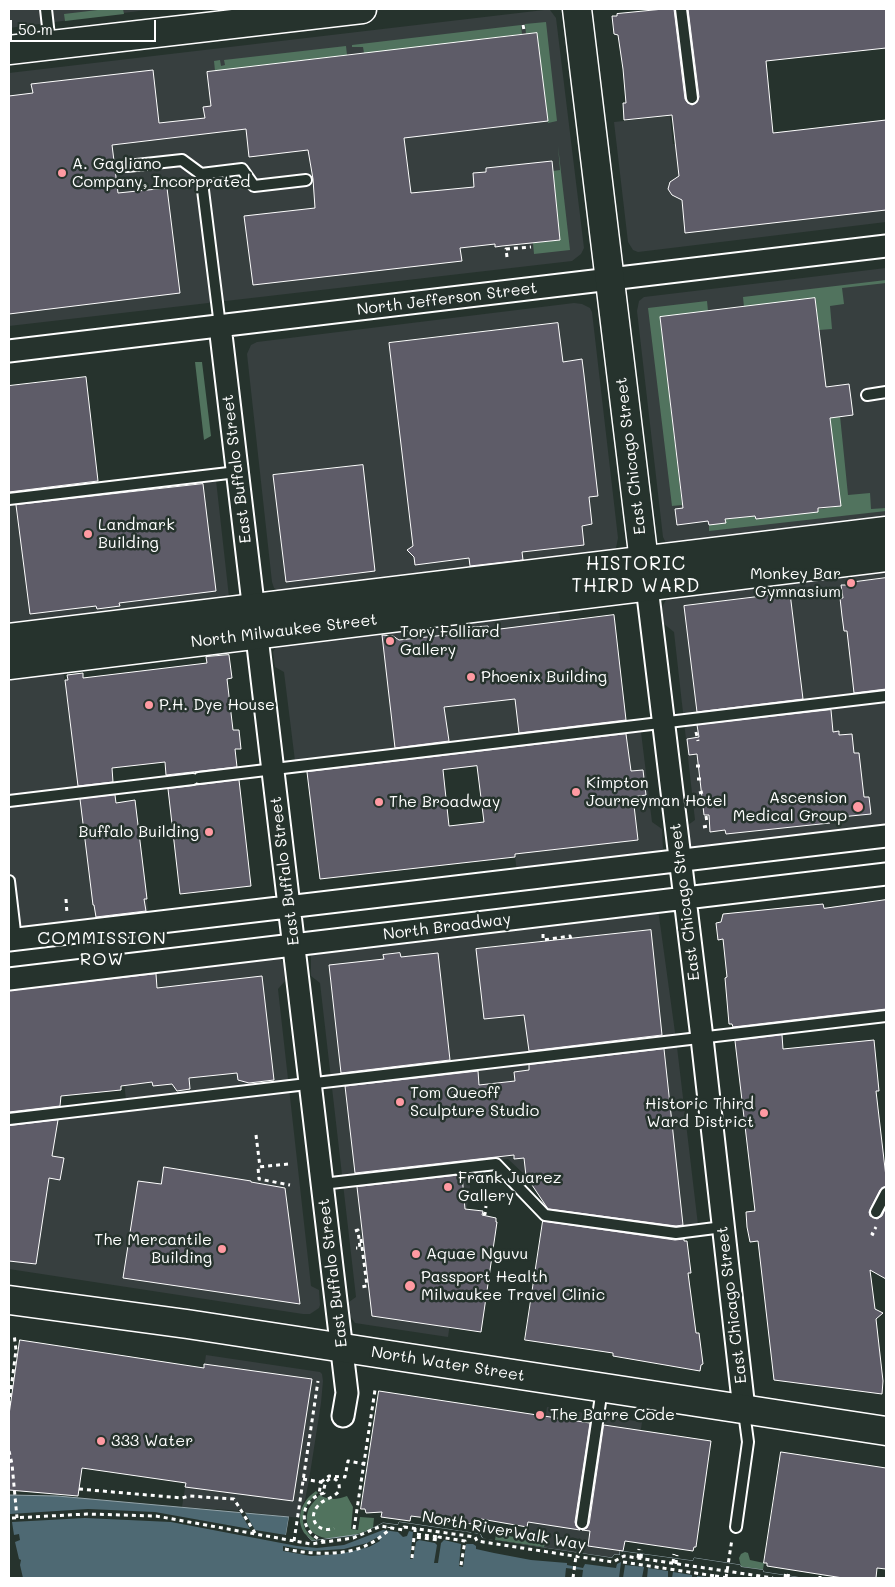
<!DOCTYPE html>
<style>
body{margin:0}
#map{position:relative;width:895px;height:1587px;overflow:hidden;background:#26332d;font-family:Mali,sans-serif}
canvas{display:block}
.frame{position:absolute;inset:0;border:10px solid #fff;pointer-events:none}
.scale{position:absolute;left:10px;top:20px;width:146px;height:22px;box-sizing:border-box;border:2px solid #fff;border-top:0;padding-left:6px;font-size:15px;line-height:18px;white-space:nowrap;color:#fff;-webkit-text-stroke:4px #26332d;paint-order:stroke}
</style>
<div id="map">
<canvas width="895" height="1587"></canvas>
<div class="frame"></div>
<div class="scale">50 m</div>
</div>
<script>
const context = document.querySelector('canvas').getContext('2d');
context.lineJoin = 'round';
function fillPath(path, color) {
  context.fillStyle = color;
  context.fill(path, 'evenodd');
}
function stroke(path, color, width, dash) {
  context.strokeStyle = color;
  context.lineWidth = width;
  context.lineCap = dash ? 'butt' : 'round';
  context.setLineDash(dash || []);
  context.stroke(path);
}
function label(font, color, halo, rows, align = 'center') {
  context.font = font + ' Mali,sans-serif';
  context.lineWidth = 5;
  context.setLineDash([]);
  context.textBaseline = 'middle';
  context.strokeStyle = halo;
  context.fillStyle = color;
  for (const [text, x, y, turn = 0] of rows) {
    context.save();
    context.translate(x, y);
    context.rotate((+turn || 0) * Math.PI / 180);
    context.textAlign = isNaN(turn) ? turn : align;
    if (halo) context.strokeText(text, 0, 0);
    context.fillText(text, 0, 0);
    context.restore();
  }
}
const built = new Path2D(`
 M9,9h145l-145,19z
 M544,10h6l6,8 28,230 -3,6 -9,7 -563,65v-253z
 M670,116l3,28 213,-24v102l-248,30 -5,-2 -5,-8 -14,-120z
 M886,268v251l-217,26 -3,-2 -3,-6 -26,-226 2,-10 5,-4z
 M574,303l8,1 8,4 2,4 26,226 -2,10 -3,3 -331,41 -8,-4 -2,-6 -25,-228 4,-9 6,-3z
 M216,480l13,117 -220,27v-118z
 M886,570v259l-190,21 -6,-6 -2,-19 7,-5 -21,-188 -10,-8 -2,-17 4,-7 3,-3z
 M559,610l15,130 67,-8 11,90 10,7 1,20 -5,6 -141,18 -16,-137 -206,25 -11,-89 -9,-5 -2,-15 4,-7z
 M63,668l18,139 54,-7 14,117 -140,16v-258z
 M658,909l19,138 21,178 -22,3 -126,-19 -24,-33 -18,-17 -37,4 1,10 -24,164 -93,-14 -5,-7 -1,-14 7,-5 -36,-314 -9,-7v-23z
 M276,955l4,3 4,6 1,17 -7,8 33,297 8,4 1,15 -1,3 -9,6h-7l-294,-45v-145l161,-19 -1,-9 -43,4 -14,-126z
 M206,1355l114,17 2,2 1,7 -2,22 -12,77 -4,20 -3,6 -2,12 -71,-8 -47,-3z
 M547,1407l95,15 -19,129h-3v5l-7,-1 -1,3 -86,-13z`);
const green = new Path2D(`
 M106,9h17l1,5 -59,7 -1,-7z
 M546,22l11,99 -9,2 -11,-90 -11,1 -1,-10z
 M521,25l1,9 -151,19h-7l-1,-6h-11v-2z
 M346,46l1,9 -132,16 -1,-10 6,-1 1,6 4,-1 -1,-5z
 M558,146l12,104 -36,4 -1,-11 27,-3 -7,-69 7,-1z
 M886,280v3l-44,5 2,16 -14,2 2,23 -13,1 -4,-32 -71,9 -1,-10z
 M707,301l1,10 -48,6 22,188 -10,1 -24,-198z
 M195,362h7l9,74 -7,4z
 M840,416l8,79 22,-2 1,16 15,-1v3l-177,20v-6l16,-2v-4l30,-3 1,3 84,-13 -10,-88z
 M316,1491l2,2c-17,14 -22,34 -2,47l-4,1c-19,-14 -14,-38 4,-50z
 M319,1495c10,5 17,5 28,1l6,11 -2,22 7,1 2,-13 14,1 -1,10c-16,7 -51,19 -63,1 -4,-5 -4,-12 -2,-18 2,-7 8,-10 11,-16z
 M496,1534l49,8 -1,5 -49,-7z
 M745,1552l3,1 2,7 14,3 -1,7 -22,-3 -2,-9 2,-4z`);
const water = new Path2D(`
 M9,1495l48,1 232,21 -3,18 22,2 4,4 49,-7 22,-11 15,2 1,-3 81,12 3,5 129,19 2,-3h6v-4l73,10 1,-3 46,7 1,2 22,3v2l39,6h-793z`);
const pier = new Path2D(`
 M9,1507l1,7 78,-5 67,3 95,17 -12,-20h5l12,21 31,5 3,-18h3l-3,16 16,1 7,7 41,-5 8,-2 22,-11 15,2 1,-3 81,12 2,4 130,20 2,-3h6v-4l73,10 1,-3 46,7 1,2 22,3v2l39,6h-87l-18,-2v2h-5v-3l-19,-3 -1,6h-4v-7l-20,-3 -1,10h-5l2,-11 -19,-2 -2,13h-4l2,-16 -4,2 -1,4 -31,-4 -2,4 -16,-3v-2l-36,-3 -37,-7 -18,-4v-3l-3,-2h-7l-3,23 -4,-1 2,-22 -17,-4 -3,3 -3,20h-4l3,-18 -2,-2 -16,-3 -3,2 -3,17h-3l3,-27 -4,-1 -2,5 -4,1 -5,-5 -15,-2 -39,15 -27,3 -20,-2 -126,-24 -86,-4 -73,4 2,13 5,-1 1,6 -5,2 4,17 2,1 -1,5 3,13h-14z
 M378,1537l2,4 -11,6 -30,7 -28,2 -28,-5v-5l29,5 32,-2 23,-6z
 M566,1568l17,2 -1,8h-17z`);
const building = new Path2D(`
 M664,9h10l11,90 2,3 5,3 4,-2 3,-6 -11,-88h198v39l-120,13 7,72 113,-13v90l-201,23 -3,-33 -10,-5 -4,-6 2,-7 9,-6 -7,-61 -48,5 -1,-17h3l-3,-34 -5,-34 -4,-1 -2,-18h5v-2z
 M537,33l11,88 -144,17 7,55 63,-6 -1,-14 13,-1v-4l66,-7 8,79 -58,6 -7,1v-3l-35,4 2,13 -209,24 -9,-69 71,-8 -2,-29 -5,-29 -59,7 -3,-28 -134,16 6,48 49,-5 13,105 -171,21v-218l24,-3 -2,-9 122,-14 6,53 46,-5 -2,-11 8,-1 -4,-34z
 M815,298l11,89 23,-3 2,15 2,16 -23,3 11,88 -23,2v4l-62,7 -1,-3 -30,3 1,4 -17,2 -1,-4 -31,4 -2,-16 8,-1 -23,-191z
 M558,323l5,39 19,-3 2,16 14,121 -9,1 3,27 -10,2 2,19 -62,7 1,8 -53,6 -1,-8 -54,7 -1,-8 -7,-7 6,-4 -24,-203z
 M86,377l12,104 -89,11v-106z
 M363,465l12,106 -89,11 -13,-107z
 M203,484l13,107 -97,12 1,3 -23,3 -1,-3 -66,8 -14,-109z
 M886,578v111l-32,4 -7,-62h-3l-2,-15 -2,-18h3l-2,-13h7v-2z
 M790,593l13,106 -106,13 -13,-106z
 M614,615l12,105 -107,13 -4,-34 -71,8 5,34 -54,7 -13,-113 11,1 6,4 74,-8 -1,-5 16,-1 1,4z
 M229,655l3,23 -5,1 6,51h6l2,19h-6l2,18 -71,8 -1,-13 -53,6 1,14 -35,4 -13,-106h3l-1,-5 16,-2v5l124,-15 -1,-6z
 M831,710l2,22 6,-1v4l13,-1 2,19h5l5,44h5l2,17 -41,4v5l-104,11 -1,-4 -15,2 -1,-17h-5l-7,-61 -8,1 -2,-16 12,-2 -2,-12z
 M626,734l5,37 12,-1 3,25 -13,2 5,43 -123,14v3l-195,22 -13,-107zM477,766l7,56 -35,4 -6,-56z
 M239,780l12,106 -71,8 -12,-105z
 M115,795l1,8 19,-3 12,99h-3l2,12 -50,6 -2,-12h-1l-13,-106z
 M886,900v109l-153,18 -1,-3h-3l-4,-46 2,-1 -4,-38 -5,1 -2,-17 5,-1 2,-8 100,-10 1,4z
 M651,930l11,105 -133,16 -5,-36 -40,4 -8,-70z
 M400,953l1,4 37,-4 12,107 -109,13 -12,-108 55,-6 -1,-4z
 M156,974l1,14 105,-12 12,104 -25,3 -11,-3 -1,-7 -48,5 1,11 -13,2 -5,-7 -19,2 -1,-4 -31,4v4l-60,6 -1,10 -51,6v-121z
 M782,1035l1,14 91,-9 5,51h-3l10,86v9l-6,4 -11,22 1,4 7,3 5,-3 4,-9v72l-16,-9 5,39 8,4 -7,6 7,62 -1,13 -108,-14 -16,-139 -8,1 -3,-15 -1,-15 9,-1 -20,-170z
 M664,1049l19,176 -7,1 -128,-17 -22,-33 -2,-18 -10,1v-4l-159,18 -10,-87 133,-15 1,14 36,-4 -1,-9 15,-2v-5z
 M58,1120l-6,36 12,2 -4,22 -11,-2 -13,86 -27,-3v-135z
 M164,1167l87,14v1l34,6 15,116 -177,-26 15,-97 23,3z
 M462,1175l3,34 18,2 -1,4 14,3v4h1l-16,110 -109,-16 -15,-129z
 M543,1221l132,19 9,-1v2h3l4,32h-3l8,60h3l4,31 -2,1 -1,6 -87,-15v-3l-88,-13z
 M20,1340l184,28v-4l108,15 -19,122 -108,-14 1,-4 -104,-15 -4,28 -69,-6v-75z
 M379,1391l211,32 -15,99 1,4 4,4 -52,-8 -1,5 -46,-8 -1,6 -69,-9 -1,5 -29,-4 1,-5 -16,1 -1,-4h-4z
 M604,1425l107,16 -15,106h-2l-1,4 -68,-10 -2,10 -35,-5 2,-15 -8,-1 5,-2 2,-4z
 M781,1452l105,16v101l-9,-1 -1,10h-33l-76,-12v-3h-3z`);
const path = new Path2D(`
 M523,25l1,5
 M507,257l-1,-8 25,-2
 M696,732l2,9
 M696,766h4
 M697,779h5
 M699,793l4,-1
 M704,803l1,6
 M706,816l1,7
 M703,827l6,-1
 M66,899l1,15
 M543,934v6l27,-4 1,3
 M256,1135l4,32
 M288,1164l-30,3 1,12 31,6
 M483,1214h2l1,-8
 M355,1231l3,-1 2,18h-4
 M874,1235l-2,-1 4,-7
 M361,1239l6,47 -6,1
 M9,1405l7,-55 -2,-16
 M9,1451l3,13 5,54
 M303,1479l18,3 -2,12
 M321,1482l8,-6 16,1 3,-16 16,3
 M79,1489l103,9 7,-2 45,3 21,34
 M12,1518l75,-4 69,2 155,28 42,-6 28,-12 22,4 1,-3 71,10 2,4 136,21 11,-6 149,22
 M415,1528v6l24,3
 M354,1529l21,-139
 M294,1541l24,-160
 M325,1542c-26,-9 -29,-41 -1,-49 -1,-20 18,-18 15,-2 -6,8 -17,8 -22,16 -10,13 3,27 17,21
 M285,1549c24,5 61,8 84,-5 7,-3 13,-9 19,-13l1,-4
 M412,1558l2,-21 25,3v-3l26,4 -4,24
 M638,1558l1,-9
 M641,1558l1,-8
 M623,1562l92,14
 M673,1563l1,-9
 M676,1564l1,-9
 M573,1578l3,-22
 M726,1578l6,-39
 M785,1578l1,-7
 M788,1578l1,-7
 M820,1578v-2
 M824,1578v-1`);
const lane = new Path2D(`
 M46,9l4,36
 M681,9l11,89
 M127,166l55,-6 19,14 19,152
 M201,174l41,-5 12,17 52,-6
 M867,395l19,-3
 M9,499l228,-27
 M199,778l687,-82
 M9,801l184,-22
 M9,881l7,59
 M9,1119l877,-103
 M322,1184l174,-20 49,51 131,18 47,-6
 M876,1212l10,-19
 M582,1523l20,-134
 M736,1527l12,-85 -4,-30`);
const street = new Path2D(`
 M220,326l127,1067 -4,23
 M9,351l877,-105
 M647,587l55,451 42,371
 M9,940l877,-104
 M9,979l877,-105`);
const secondary = new Path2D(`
 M577,9l69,569
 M9,50l353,-41
 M9,638l877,-107
 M9,665l877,-108
 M9,1300l178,24 699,107`);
const pathBridge = new Path2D(`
 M715,1576l14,2`);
const markers = [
 [62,173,5,"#ff9aa2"],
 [88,534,5,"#ff9aa2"],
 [851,583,5,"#ff9aa2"],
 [390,641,5,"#ff9aa2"],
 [471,677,5,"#ff9aa2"],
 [149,705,5,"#ff9aa2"],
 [576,792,5,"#ff9aa2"],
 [379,802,5,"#ff9aa2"],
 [858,807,6,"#ff9aa2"],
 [209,832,5,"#ff9aa2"],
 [400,1102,5,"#ff9aa2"],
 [764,1113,5,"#ff9aa2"],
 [448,1187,5,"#ff9aa2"],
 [222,1249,5,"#ff9aa2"],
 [416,1254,5,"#ff9aa2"],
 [410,1286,6,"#ff9aa2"],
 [540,1415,5,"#ff9aa2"],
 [101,1441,5,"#ff9aa2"]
];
const poiNames = [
 ["A. Gagliano",72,164],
 ["Company, Incorprated",72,182],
 ["Landmark",98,525],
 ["Building",98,543],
 ["Monkey Bar",841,574,"right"],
 ["Gymnasium",841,592,"right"],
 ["Tory Folliard",400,632],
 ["Gallery",400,650],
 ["Phoenix Building",481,677],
 ["P.H. Dye House",159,705],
 ["Kimpton",586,783],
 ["Journeyman Hotel",586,801],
 ["Ascension",847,798,"right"],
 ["Medical Group",847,816,"right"],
 ["The Broadway",389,802],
 ["Buffalo Building",199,832,"right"],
 ["Tom Queoff",410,1093],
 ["Sculpture Studio",410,1111],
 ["Historic Third",754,1104,"right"],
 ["Ward District",754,1122,"right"],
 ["Frank Juarez",458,1178],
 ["Gallery",458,1196],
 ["The Mercantile",212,1240,"right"],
 ["Building",212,1258,"right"],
 ["Aquae Nguvu",426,1254],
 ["Passport Health",421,1277],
 ["Milwaukee Travel Clinic",421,1295],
 ["The Barre Code",550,1415],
 ["333 Water",111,1441]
];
const streetNames = [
 ["North Jefferson Street",447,299,-7],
 ["East Chicago Street",631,456,-97],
 ["East Buffalo Street",237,469,-97],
 ["North Milwaukee Street",284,631,-7],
 ["East Buffalo Street",285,871,-97],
 ["East Chicago Street",685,902,-97],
 ["North Broadway",447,927,-7],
 ["East Buffalo Street",333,1273,-97],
 ["East Chicago Street",732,1305,-97],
 ["North Water Street",448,1364,9],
 ["North RiverWalk Way",504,1531,10]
];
const neighbourhoodNames = [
 ["COMMISSION",102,938],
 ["ROW",102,959]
];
const quarterNames = [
 ["HISTORIC",636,564],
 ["THIRD WARD",636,586]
];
fillPath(built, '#373f3f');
fillPath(green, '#51735e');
fillPath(water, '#4e6973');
stroke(water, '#95a5ab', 1);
fillPath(pier, '#26332d');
fillPath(building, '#5e5c68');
stroke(building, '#fff', 1);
stroke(lane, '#fff', 14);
stroke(street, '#fff', 25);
stroke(secondary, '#fff', 31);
stroke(path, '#fff', 3, [4, 4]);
stroke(lane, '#26332d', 10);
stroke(street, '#26332d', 21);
stroke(secondary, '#26332d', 28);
stroke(pathBridge, '#fff', 3, [4, 4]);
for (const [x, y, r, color] of markers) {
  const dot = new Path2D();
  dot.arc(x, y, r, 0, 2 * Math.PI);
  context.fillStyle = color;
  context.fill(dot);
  stroke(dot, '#26332d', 2);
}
label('16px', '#fff', '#26332d', poiNames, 'left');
label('16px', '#fff', '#26332d', streetNames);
context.letterSpacing = '1px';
label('18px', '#fff', '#26332d', neighbourhoodNames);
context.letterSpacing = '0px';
context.letterSpacing = '1px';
label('19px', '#fff', '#26332d', quarterNames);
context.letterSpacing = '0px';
</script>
